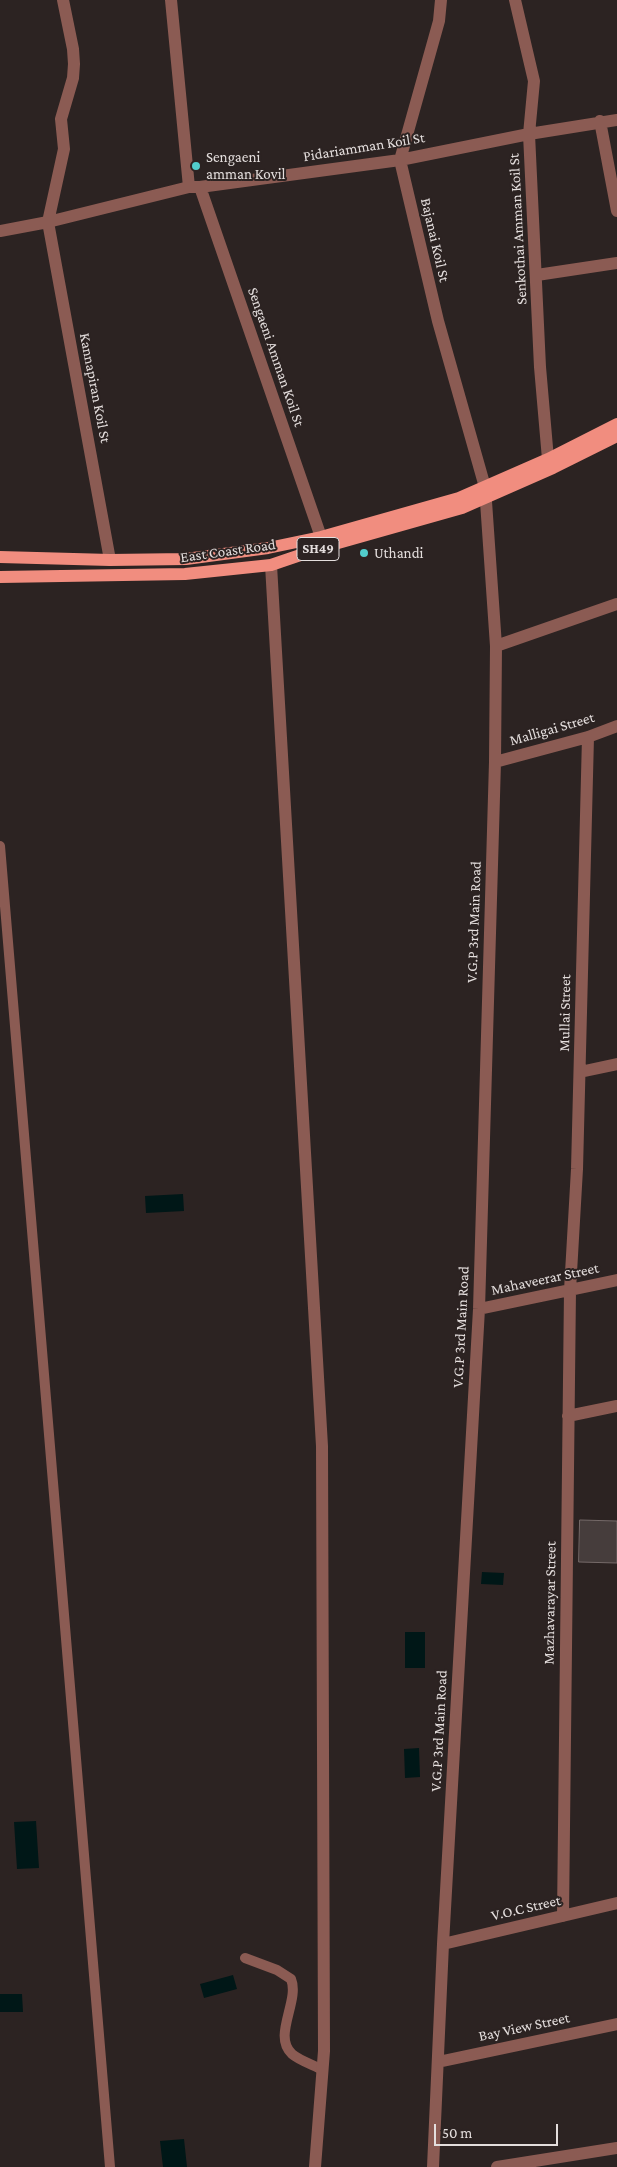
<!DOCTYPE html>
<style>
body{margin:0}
#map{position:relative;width:617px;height:2167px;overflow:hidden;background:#2c2322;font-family:"Crimson Pro",serif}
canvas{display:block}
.scale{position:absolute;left:434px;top:2124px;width:124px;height:22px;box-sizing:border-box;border:2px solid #e4dedd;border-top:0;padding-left:6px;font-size:15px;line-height:18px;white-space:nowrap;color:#e4dedd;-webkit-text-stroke:4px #2c2322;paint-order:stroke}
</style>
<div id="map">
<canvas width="617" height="2167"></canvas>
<div class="scale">50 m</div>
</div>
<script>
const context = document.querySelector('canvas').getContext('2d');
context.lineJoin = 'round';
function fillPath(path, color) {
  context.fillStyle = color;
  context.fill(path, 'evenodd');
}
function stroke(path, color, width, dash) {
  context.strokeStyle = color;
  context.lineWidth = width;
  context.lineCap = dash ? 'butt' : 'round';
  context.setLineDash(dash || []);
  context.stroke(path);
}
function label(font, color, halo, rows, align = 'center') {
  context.font = font + ' "Crimson Pro",serif';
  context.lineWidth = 4;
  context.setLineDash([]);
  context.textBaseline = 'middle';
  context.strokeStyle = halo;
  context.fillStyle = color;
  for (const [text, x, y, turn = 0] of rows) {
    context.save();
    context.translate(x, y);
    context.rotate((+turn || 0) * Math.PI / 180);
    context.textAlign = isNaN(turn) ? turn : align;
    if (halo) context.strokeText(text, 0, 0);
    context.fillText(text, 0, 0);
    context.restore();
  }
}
const water = new Path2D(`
 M183,1194l1,17 -38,2 -1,-17z
 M482,1572l22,1 -1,12 -22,-1z
 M405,1632h20v36h-20z
 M419,1748l1,29 -15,1 -1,-29z
 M36,1821l3,47 -22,1 -3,-47z
 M233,1975l4,14 -33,9 -4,-14z
 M0,1994h22l1,18h-23z
 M184,2139l3,28h-24l-3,-26z`);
const building = new Path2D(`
 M580,1520l37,1v42l-38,-1z`);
const service = new Path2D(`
 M0,846l110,1321
 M245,1958l32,12 14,9c9,22 -19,57 1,75 8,7 22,11 31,16`);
const minor = new Path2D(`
 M63,0l10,49 1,15 -1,14 -12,41 3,30 -16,73 62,338
 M171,0l18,187
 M515,0l19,81 -5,53 11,233 8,92
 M600,121l17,90
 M200,187l121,350
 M0,231l48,-9 141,-35h11l200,-27 129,-26 88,-14
 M537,275l80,-12
 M271,565l51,881 2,605 -9,116
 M496,646l121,-42
 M495,762l93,-25 29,-11
 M580,1072l37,-8
 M479,1309l138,-29
 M568,1416l49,-10
 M563,1916l7,-626 7,-121 11,-432
 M443,1944l174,-41
 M438,2062l179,-38
 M433,2167l10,-223 36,-635 16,-547 1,-116 -11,-159 -47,-166 -38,-161 39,-139 2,-21
 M497,2167l120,-19`);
const primary = new Path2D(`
 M0,557l110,3 76,-1 82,-11 53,-11 138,-39 89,-39 69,-35
 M0,577l185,-3 86,-9 53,-18 138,-39 91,-40 64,-32`);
const markers = [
 [196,166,5,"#52cdcc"],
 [364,553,5,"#52cdcc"]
];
const shields = [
 [318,549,42]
];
const shieldNames = [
 ["SH49",318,549]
];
const streetNames = [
 ["Pidariamman Koil St",364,147,-9],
 ["Senkothai Amman Koil St",518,229,-93],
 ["Bajanai Koil St",435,240,77],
 ["Sengaeni Amman Koil St",276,357,71],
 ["Kannapiran Koil St",95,388,79],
 ["East Coast Road",228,551,-8],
 ["Malligai Street",552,729,-16],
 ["V.G.P 3rd Main Road",474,922,-88],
 ["Mullai Street",565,1013,-89],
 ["Mahaveerar Street",545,1279,-12],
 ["V.G.P 3rd Main Road",461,1327,-87],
 ["Mazhavarayar Street",550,1603,-89],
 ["V.G.P 3rd Main Road",439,1731,-87],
 ["V.O.C Street",526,1908,-13],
 ["Bay View Street",524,2027,-12]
];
const poiNames = [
 ["Sengaeni",206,157],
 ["amman Kovil",206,174],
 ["Uthandi",374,553]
];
fillPath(water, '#001717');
fillPath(building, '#463d3c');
stroke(building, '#756a69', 1);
stroke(service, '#8b5b53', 10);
stroke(minor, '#8b5b53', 12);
stroke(primary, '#f18d7f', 12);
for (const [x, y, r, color] of markers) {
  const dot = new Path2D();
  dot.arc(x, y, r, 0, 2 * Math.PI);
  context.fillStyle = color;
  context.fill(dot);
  stroke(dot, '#2c2322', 2);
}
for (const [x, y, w] of shields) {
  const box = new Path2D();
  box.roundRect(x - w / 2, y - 11.5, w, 23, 4);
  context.fillStyle = '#2c2322';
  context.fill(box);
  stroke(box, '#e4dedd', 1);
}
label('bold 14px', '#e4dedd', null, shieldNames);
label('15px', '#e4dedd', '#2c2322', streetNames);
label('15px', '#e4dedd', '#2c2322', poiNames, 'left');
</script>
